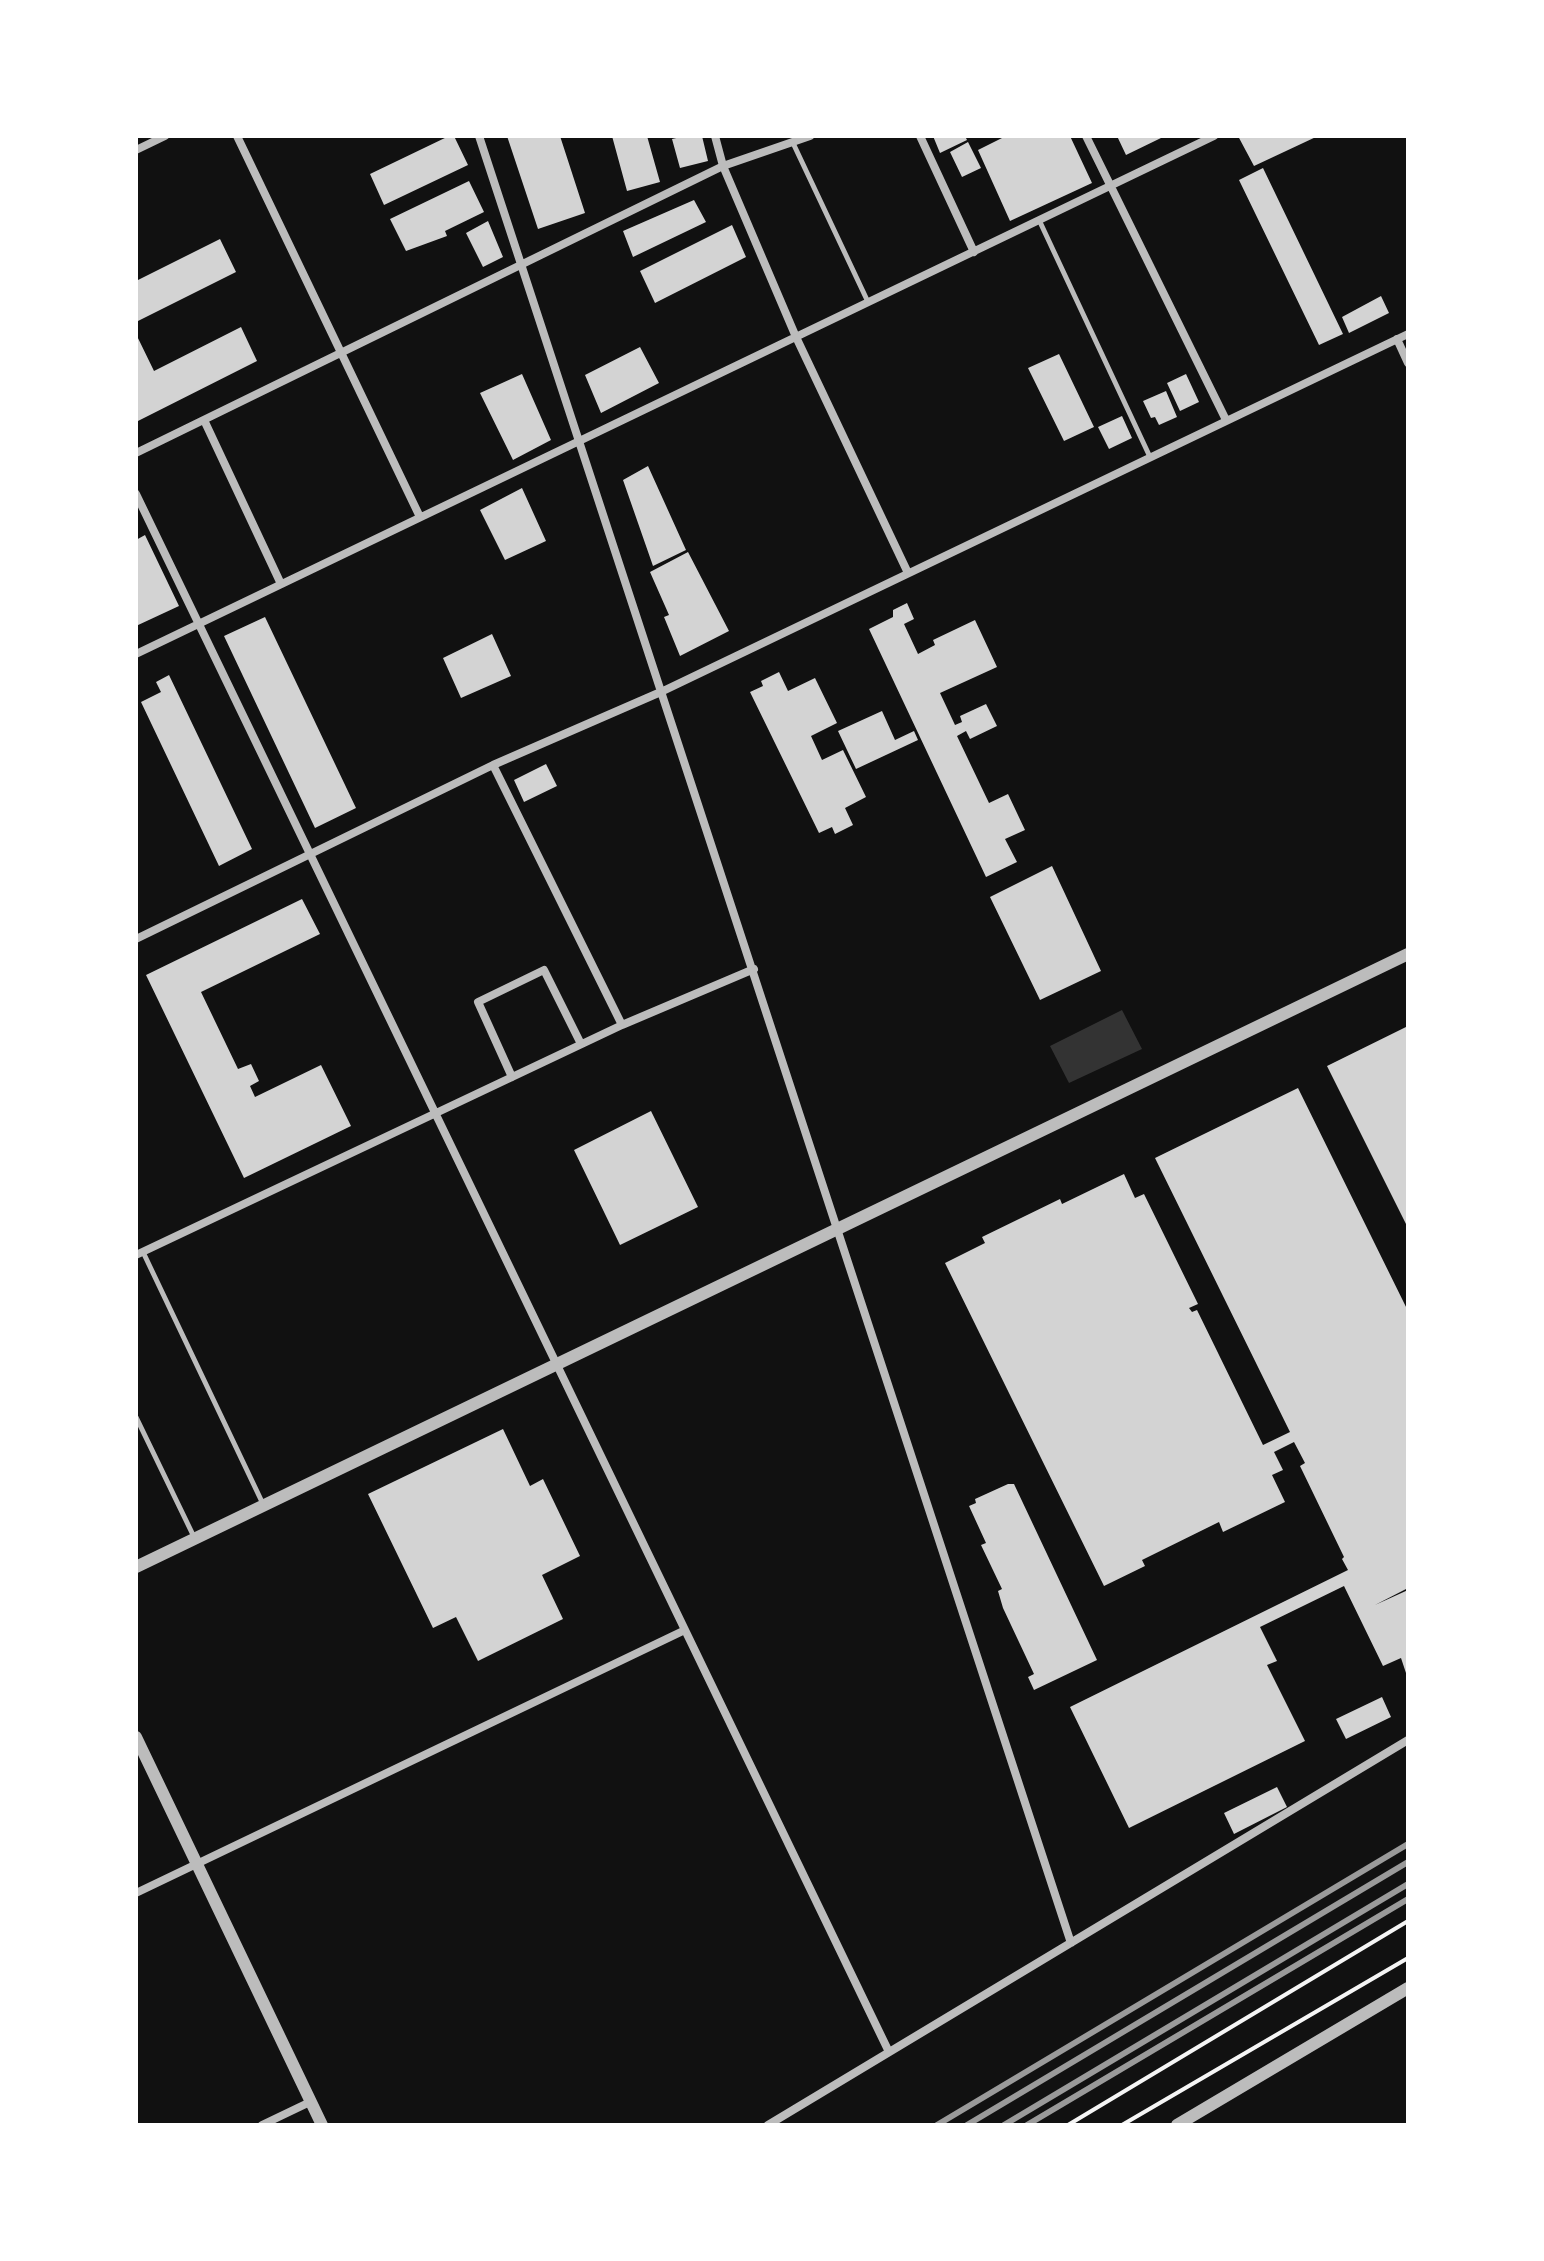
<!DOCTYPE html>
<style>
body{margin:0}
#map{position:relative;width:1544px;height:2261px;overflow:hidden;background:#111;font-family:Ubuntu,sans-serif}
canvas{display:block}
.frame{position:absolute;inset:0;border:138px solid #fff;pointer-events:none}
</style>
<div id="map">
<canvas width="1544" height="2261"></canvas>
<div class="frame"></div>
</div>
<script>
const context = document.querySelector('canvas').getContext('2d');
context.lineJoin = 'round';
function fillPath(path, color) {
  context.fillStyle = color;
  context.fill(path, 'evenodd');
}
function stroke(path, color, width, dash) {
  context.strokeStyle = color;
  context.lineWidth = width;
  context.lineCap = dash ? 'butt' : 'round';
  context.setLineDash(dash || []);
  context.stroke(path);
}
const water = new Path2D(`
 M1122,1010l20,39 -73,34 -19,-37z`);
const building = new Path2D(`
 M449,136h5l14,29 -84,40 -14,-31z
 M507,136h53l25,77 -47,16z
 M612,136h35l13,46 -33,9z
 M685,136h17l6,25 -28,7 -8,-29z
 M933,136h32l2,4 -27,13z
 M1006,136h64l22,47 -82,38 -32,-71z
 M1117,136h42l2,2 -35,17z
 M1238,136h80l-64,30z
 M968,142l13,26 -19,9 -12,-25z
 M1263,168l80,166 -24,11 -80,-165z
 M469,181l15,31 -39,19 2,5 -41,15 -16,-32z
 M694,200l12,22 -73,35 -10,-26z
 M488,221l15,36 -20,10 -17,-34z
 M732,225l14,32 -91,46 -15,-32z
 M220,239l16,33 -100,50v-41z
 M1381,296l8,17 -40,20 -7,-16z
 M241,327l16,34 -121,61v-88l18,37z
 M640,347l19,36 -58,30 -16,-38z
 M1059,354l35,73 -30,14 -36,-73z
 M522,374l29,66 -38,20 -33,-67z
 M1186,374l13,28 -19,9 -13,-28z
 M1166,391l11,26 -18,8 -4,-8 -4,1 -8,-17z
 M1122,416l10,22 -23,11 -11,-22z
 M648,466l38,84 -33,16 -30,-86z
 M522,488l24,53 -41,19 -25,-50z
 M145,535l34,71 -43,20v-86z
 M688,552l41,79 -49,25 -16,-39 5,-2 -19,-43z
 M907,603l7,16 -10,5 14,30 17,-9 -2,-5 42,-20 22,47 -57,26 15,32 7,-3 -2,-6 26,-12 11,22 -27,13 -4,-8 -9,5 32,67 19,-9 17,36 -20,9 12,23 -31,15 -117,-248 24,-12v-7z
 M265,617l91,191 -41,20 -91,-192z
 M492,634l19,42 -50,22 -18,-40z
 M779,672l9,19 27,-13 22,45 -26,13 11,24 21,-10 23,47 -21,11 8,17 -18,9 -3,-7 -13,6 -69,-141 13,-6 -2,-5z
 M169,675l83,174 -33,17 -78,-164 20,-10 -5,-10z
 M882,711l13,29 19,-9 4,9 -62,29 -18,-38z
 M546,764l11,22 -33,16 -10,-22z
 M1052,866l49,105 -61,29 -50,-103z
 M302,899l18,35 -119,58 37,77 13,-5 8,17 -9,5 5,11 66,-32 30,61 -107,52 -98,-203z
 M1408,1026v202l-81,-162z
 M1298,1088l110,223v277l-33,17 33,-15v89l-7,-21 -18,8 -39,-80 -84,41 17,34 -10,4 38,76 -176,87 -59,-121 278,-137 -6,-11 2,-2 -44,-91 5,-3 -11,-21 -20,10 9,18 -11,5 13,27 -62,30 -4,-10 -77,38 3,6 -41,20 -159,-323 40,-20 -3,-6 78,-38 2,5 62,-30 11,24 9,-4 54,110 -9,4 3,4 5,-2 66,135 27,-13 -135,-274z
 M651,1111l47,96 -78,38 -46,-95z
 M503,1429l27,57 13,-7 37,77 -38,19 21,44 -85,42 -22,-44 -23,11 -65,-134z
 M1008,1484h6l83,176 -63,30 -6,-13 6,-3 -31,-66 -5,-17 4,-2 -21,-44 5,-2 -17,-37 7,-3 -1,-4z
 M1382,1697l9,20 -45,22 -10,-20z
 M1277,1787l10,20 -53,27 -10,-21z`);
const path = new Path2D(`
 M1068,2125l340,-204
 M1122,2125l286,-167`);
const service = new Path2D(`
 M793,143l75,159
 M1040,222l110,235
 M143,1252l120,252
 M136,1417l59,122`);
const minor = new Path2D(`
 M237,136l183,381
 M479,136l592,1807
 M715,136l8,30 73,171 112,236
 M920,136l54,116
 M1086,136l140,284
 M136,150l29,-14
 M1397,339l11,24
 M204,420l77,164
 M136,453l587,-287 87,-30
 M136,494l753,1558
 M136,654l1078,-518
 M493,765l129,260
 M136,939l357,-174 170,-74 745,-357
 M512,1077l-34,-75 66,-32 37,74
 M136,1255l486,-230 132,-56
 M136,1893l549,-263
 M262,2125l48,-23
 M768,2125l640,-385`);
const tertiary = new Path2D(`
 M136,1567l1272,-613
 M136,1737l186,388
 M1177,2125l231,-137`);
const rail = new Path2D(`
 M937,2125l471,-281
 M967,2125l441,-263
 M1004,2125l404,-241
 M1027,2125l381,-226`);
fillPath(water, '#333');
fillPath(building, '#d3d3d3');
stroke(path, '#f5f5f5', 4);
stroke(service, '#bcbcbc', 5);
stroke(minor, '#bcbcbc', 8);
stroke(tertiary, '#bcbcbc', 12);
stroke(rail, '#9a9a9a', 6);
</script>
